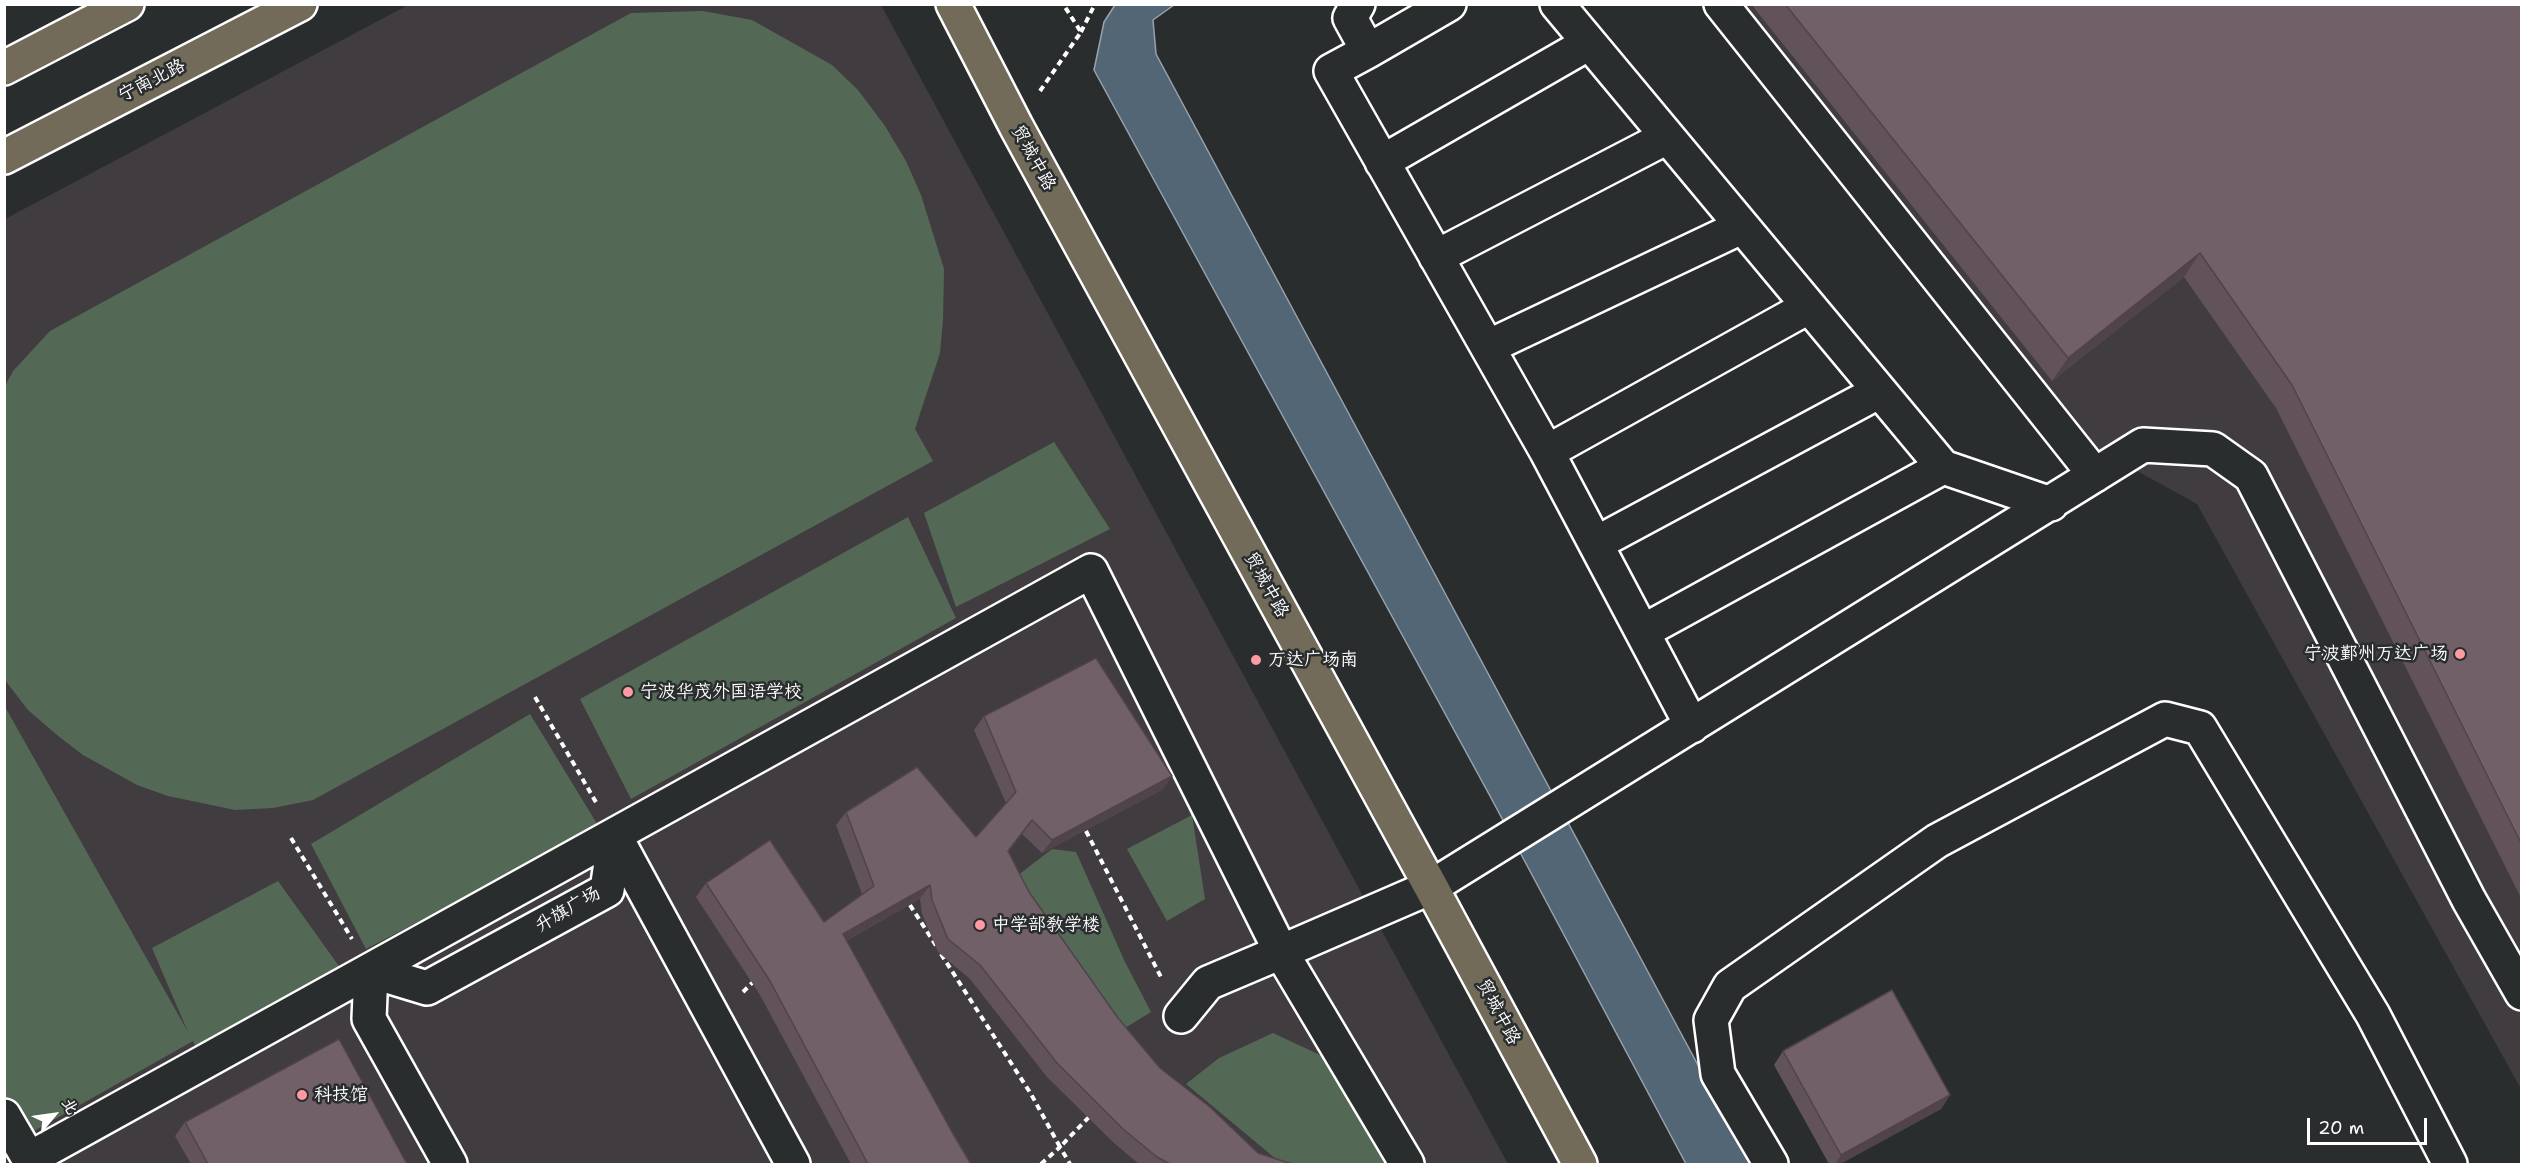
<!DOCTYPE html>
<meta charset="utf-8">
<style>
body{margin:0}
#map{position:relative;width:2526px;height:1169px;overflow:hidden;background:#2a2d2e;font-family:"Shantell Sans","LXGW WenKai TC",sans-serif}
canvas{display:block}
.frame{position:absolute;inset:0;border:6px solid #fff;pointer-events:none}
.north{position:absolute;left:24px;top:1085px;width:60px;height:60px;-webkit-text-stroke:4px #2a2d2e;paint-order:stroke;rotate:61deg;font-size:16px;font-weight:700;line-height:24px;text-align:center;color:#fff}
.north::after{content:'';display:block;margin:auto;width:21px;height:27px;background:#fff;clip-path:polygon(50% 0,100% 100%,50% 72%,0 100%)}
.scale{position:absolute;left:2307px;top:1118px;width:120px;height:27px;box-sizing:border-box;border:3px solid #fff;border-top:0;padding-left:8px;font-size:18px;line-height:21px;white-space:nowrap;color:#fff;-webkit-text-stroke:4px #2a2d2e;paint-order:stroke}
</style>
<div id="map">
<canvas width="2526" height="1169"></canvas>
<div class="frame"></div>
<div class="north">北</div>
<div class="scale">20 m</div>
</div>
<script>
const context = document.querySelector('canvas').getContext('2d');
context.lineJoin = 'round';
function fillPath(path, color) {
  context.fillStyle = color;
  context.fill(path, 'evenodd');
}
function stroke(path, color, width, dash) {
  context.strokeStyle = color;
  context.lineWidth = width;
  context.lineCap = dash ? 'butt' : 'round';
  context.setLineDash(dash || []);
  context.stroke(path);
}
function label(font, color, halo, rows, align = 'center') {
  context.font = font + ' "Shantell Sans","LXGW WenKai TC",sans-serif';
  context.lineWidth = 5;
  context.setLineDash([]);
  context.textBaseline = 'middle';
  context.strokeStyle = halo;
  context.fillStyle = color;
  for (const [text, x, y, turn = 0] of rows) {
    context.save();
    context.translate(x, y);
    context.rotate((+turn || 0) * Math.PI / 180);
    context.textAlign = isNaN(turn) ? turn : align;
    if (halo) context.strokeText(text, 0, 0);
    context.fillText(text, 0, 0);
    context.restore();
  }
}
const built = new Path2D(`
 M410,4l471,1 627,1159h-1503v-945z
 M1740,5h781v1084l-324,-585 -107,-59z`);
const green = new Path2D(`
 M703,11l49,9 80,45 26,25 27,36 21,35 15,34 23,74 -1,51 -3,33 -25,76 18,32 -620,339 -40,8 -38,2 -67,-14 -31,-11 -54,-30 -26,-20 -29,-25 -23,-30v-294l8,-15 37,-40 581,-318z
 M1054,442l56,87 -154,78 -32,-94z
 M908,517l48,101 -325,181 -51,-100z
 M4,705l184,327 -36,-84 126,-67 63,88 -146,77 -2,-5 -175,99 -14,-24z
 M530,714l69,113 -233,122 -55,-105z
 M1192,815l13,84 -38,22 -40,-72z
 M1052,849l24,3 49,110 26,50 -39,24 -104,-153z
 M1273,1033l77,36 57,95h-125l-96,-80 33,-26z`);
const water = new Path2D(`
 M1115,5h59l-21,15 3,34 595,1110h-65l-196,-368 -396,-726 10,-48z`);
const path = new Path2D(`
 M1081,32l14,-28
 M1040,91l41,-59 -18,-28
 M535,697l62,107
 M1086,831l76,148
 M291,838l61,101
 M910,905l27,42
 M941,954l90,140 29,53 29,-30
 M743,992l12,-12
 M1041,1164l19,-17 10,17`);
const minor = new Path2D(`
 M1358,4l-8,14 18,33 81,-47
 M1557,4l386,463 -299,164
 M1721,4l374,471
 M1368,51l-37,20 216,381 145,274
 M1382,162l207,-119
 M1436,257l231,-120
 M1488,347l253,-120
 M1547,452l261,-145
 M1943,467l108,37
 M1597,543l281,-151
 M1181,1016l27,-33 73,-31 126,212
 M4,1116l28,48
 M29,1159l1062,-588 190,381 150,-65 712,-442 70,4 38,27 218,424 53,93
 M450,1164l-81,-145 2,-48 56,17 180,-98 8,-54 178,328
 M1771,1164l-53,-90 -7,-54 19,-34 207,-145 228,-122 35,9 173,287 77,149`);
const major = new Path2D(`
 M953,4l63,122 415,761 149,277
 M4,68l123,-64
 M4,157l296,-153`);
const wall = new Path2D(`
 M1751,4h771v896l-246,-492 -92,-131 -132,104z
 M984,716l188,60 -10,14 -120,63 -20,-19 -14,18 21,40 89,126 42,50 98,85 34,11h-153l-25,-21 -67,-66 -77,-98 -32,-27 -16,-38 -2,-15 -74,42 106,191 19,32h-120l-91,-169 -64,-98 10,-14 118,39 38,-28 -26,-69 10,-13 130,25 30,-34 -32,-73z
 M1783,1051l167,44 -9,14 -101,55h-11l-55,-99z
 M185,1122l222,42h-216l-16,-28z`);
const shadedWall = new Path2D(`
 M2200,253l-16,24 -132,104 16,-23z
 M1172,776l-10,14 -120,63 10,-13z
 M1032,820l-10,14 -24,31 10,-14z
 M930,885l-10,14 -87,49 10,-14z
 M1950,1095l-9,14 -101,55h-5l6,-9z`);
const building = new Path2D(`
 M1785,4h737v841l-230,-460 -92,-132 -132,105z
 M1096,658l76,118 -120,64 -20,-20 -24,31 21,41 89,126 42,50 50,39 48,46 34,11h-122l-13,-7 -34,-28 -66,-66 -77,-98 -32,-26 -16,-39 -2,-15 -87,49 109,198 19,32h-103l-98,-183 -64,-98 64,-43 54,82 50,-36 -28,-74 71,-45 59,70 40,-45 -32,-76z
 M1892,990l58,105 -109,60 -58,-104z
 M339,1039l68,125h-199l-23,-42z`);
const markers = [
 [2460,654,6,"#ff9aa2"],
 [1256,660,6,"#ff9aa2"],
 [628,692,6,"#ff9aa2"],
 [980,925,6,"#ff9aa2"],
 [302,1095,6,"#ff9aa2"]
];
const streetNames = [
 ["宁南北路",152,81,-27],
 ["贸城中路",1033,158,61],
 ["贸城中路",1266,585,61],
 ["升旗广场",568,910,-30],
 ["贸城中路",1498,1012,62]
];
const poiNames = [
 ["宁波鄞州万达广场",2448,654,"right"],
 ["万达广场南",1268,660],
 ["宁波华茂外国语学校",640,692],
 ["中学部教学楼",992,925],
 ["科技馆",314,1095]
];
fillPath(built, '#403c40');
fillPath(green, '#546955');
fillPath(water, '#536676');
stroke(water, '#98a3ad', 1.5);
stroke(minor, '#fff', 38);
stroke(major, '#fff', 38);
stroke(path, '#fff', 4, [6, 4.5]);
stroke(minor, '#2a2d2e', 33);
stroke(major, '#736b5a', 33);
fillPath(wall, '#62535a');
fillPath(shadedWall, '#50434a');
fillPath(building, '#726069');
stroke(building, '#50434a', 1.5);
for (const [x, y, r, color] of markers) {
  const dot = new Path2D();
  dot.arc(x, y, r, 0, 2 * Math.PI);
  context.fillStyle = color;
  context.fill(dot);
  stroke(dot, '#2a2d2e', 2);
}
label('18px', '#fff', '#2a2d2e', streetNames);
label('18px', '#fff', '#2a2d2e', poiNames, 'left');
</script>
